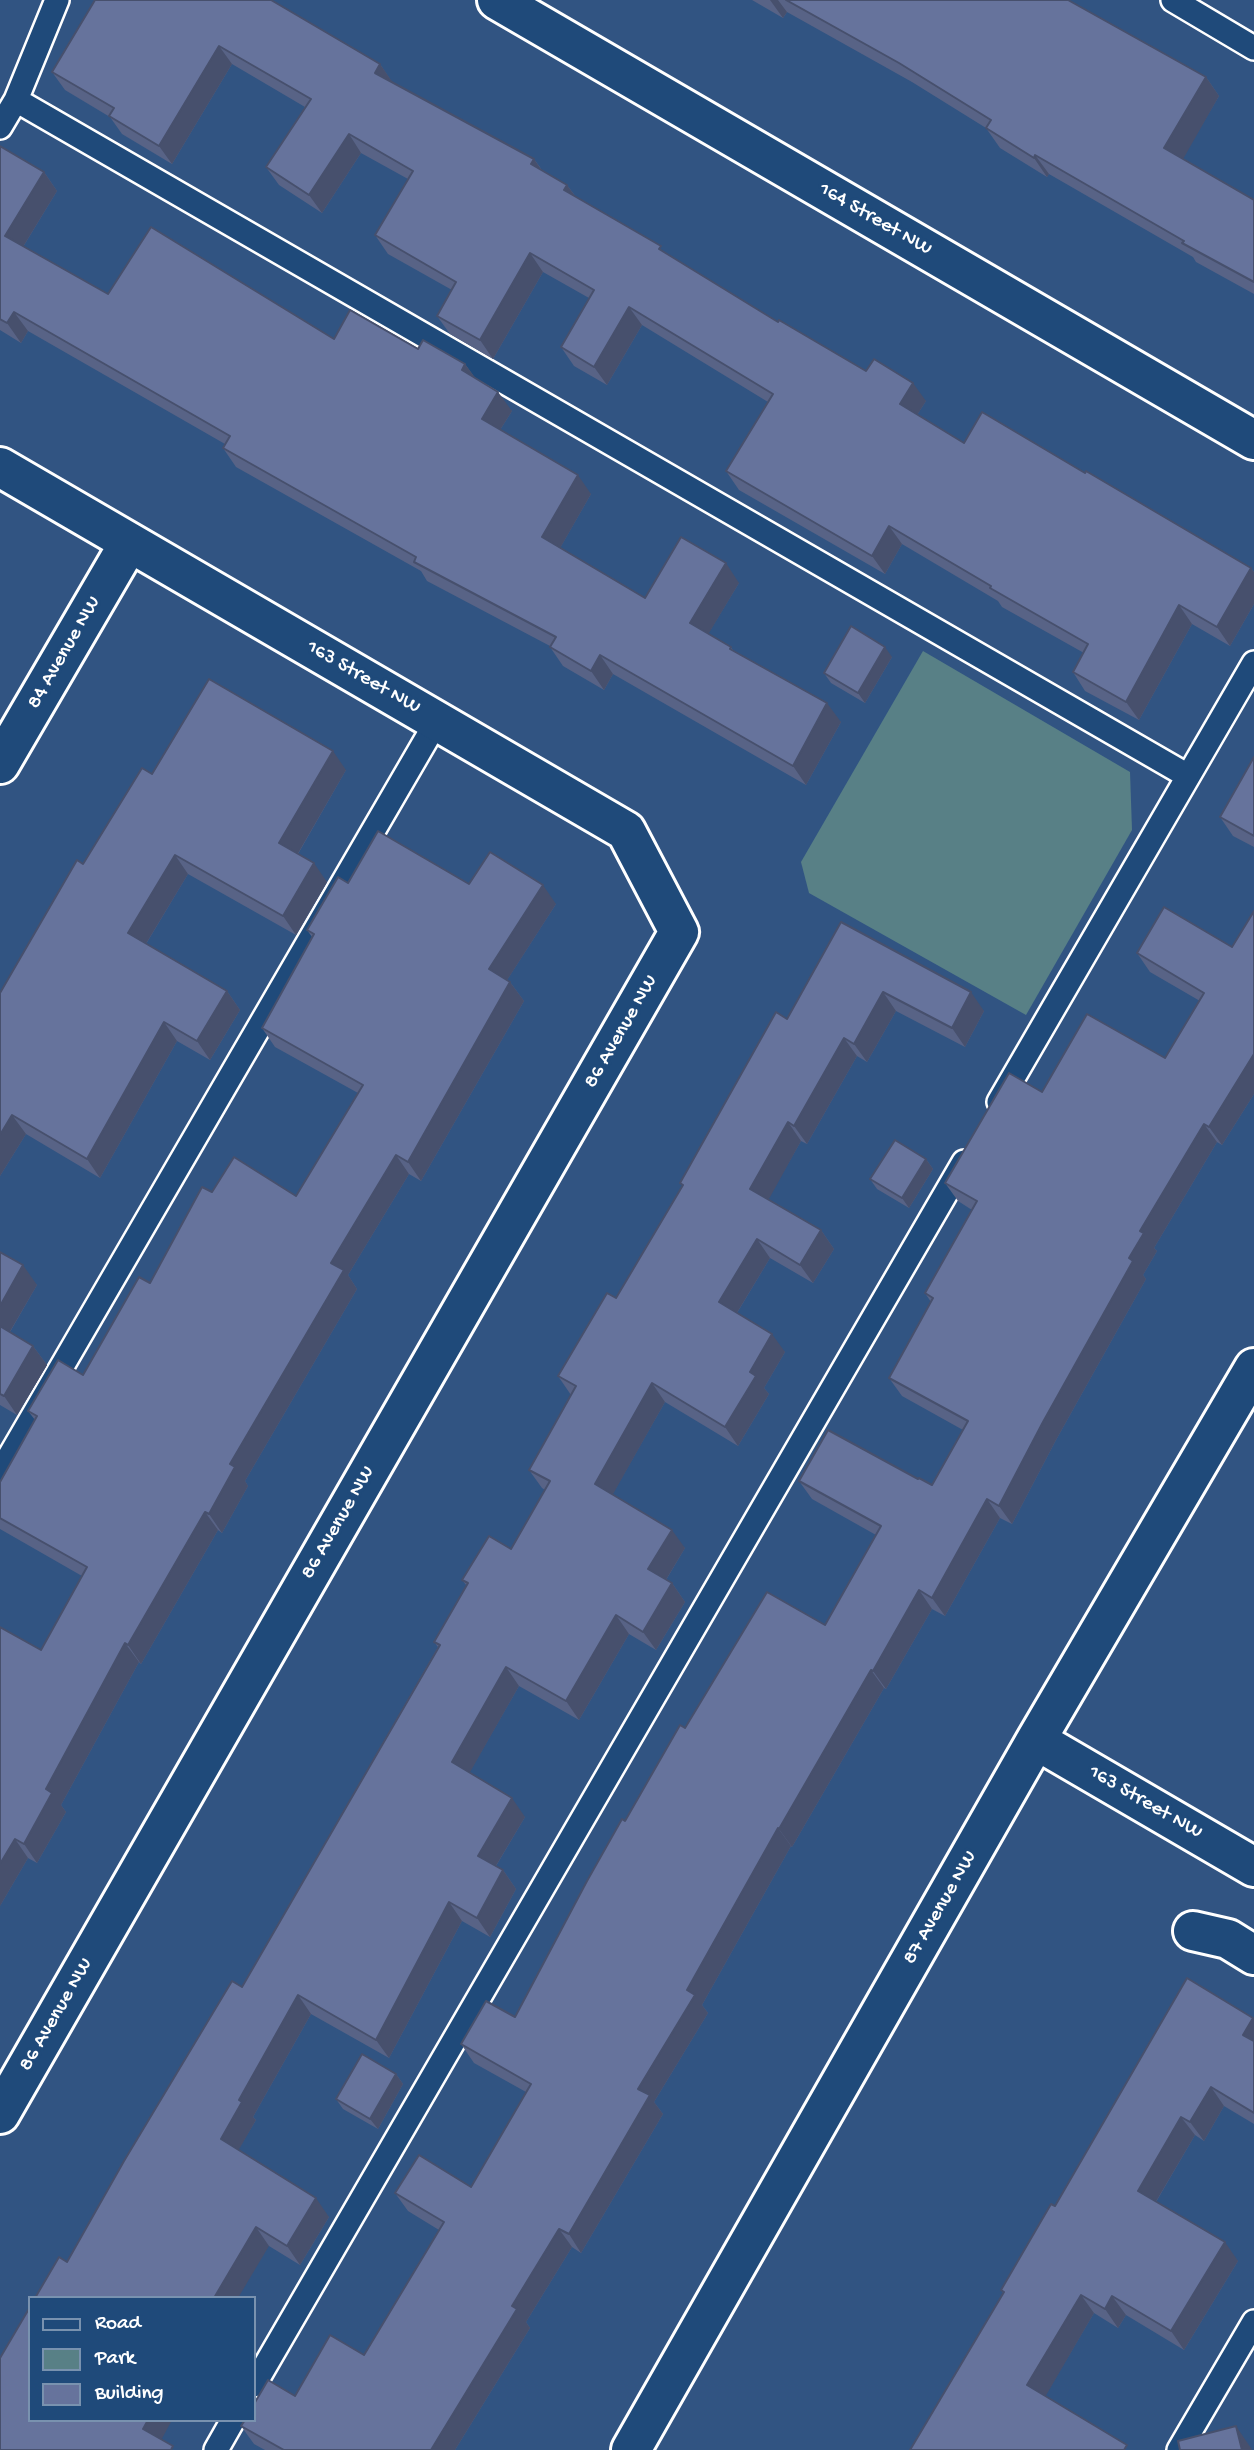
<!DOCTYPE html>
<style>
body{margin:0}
#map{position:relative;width:1254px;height:2450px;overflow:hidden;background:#315482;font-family:"Gochi Hand",sans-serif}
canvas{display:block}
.legend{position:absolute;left:28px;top:2296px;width:228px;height:126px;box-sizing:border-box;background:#1f4a7a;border:2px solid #7992af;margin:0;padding:9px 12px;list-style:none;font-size:21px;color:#fff}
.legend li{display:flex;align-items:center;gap:14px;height:35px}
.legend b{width:35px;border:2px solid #7992af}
</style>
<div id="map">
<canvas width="1254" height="2450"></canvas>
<ul class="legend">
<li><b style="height:9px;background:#1f4a7a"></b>Road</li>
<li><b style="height:19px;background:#588086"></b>Park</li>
<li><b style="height:19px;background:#66739c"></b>Building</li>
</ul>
</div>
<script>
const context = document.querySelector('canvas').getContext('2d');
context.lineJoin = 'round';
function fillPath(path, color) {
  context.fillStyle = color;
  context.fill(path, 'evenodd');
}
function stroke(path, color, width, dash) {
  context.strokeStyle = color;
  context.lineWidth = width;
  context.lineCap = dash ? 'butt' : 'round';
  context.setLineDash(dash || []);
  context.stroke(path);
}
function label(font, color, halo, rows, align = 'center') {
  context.font = font + ' "Gochi Hand",sans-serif';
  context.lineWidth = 6;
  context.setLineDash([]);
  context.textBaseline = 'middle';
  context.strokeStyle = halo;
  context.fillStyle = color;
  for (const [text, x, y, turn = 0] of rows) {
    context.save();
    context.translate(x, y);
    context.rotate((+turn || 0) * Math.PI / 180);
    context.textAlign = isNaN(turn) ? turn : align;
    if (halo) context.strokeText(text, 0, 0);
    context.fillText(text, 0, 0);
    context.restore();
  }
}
const green = new Path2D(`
 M923,651l207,121 2,58 -106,185 -217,-122 -8,-31z`);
const service = new Path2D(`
 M1173,0l81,48
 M16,100l1172,676
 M0,127l16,-27 41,-100
 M999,1102l255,-439
 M0,1473l437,-752
 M254,2385l710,-1223
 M216,2450l17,-30
 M1179,2450l75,-128`);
const minor = new Path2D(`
 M0,467l626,364 53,101 -679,1182
 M0,764l129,-221
 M1193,1931l35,8 26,16`);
const tertiary = new Path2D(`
 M497,0l757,440`);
const secondary = new Path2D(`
 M1036,1740l218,127
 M631,2450l405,-710 218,-372`);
const wall = new Path2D(`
 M95,0l285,64 12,18 142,77 8,11 25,15 9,12 90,57 112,68 88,49 60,30 -9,14 47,28 121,30 166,95 3,4v32l-24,42 -38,-22 -53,96 -54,-29 -12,-19 11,-19 -82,-46 -4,-6 -96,-57 -17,30 -146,-84 -13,-19 42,-69 -126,-77 -35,60 -33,-19 -13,-19 28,-49 -46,-26 -50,87 -43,-25 -13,-18 15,-26 -64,-36 -13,-19 33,-56 -47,-26 -39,60 -43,-28 -13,-18 39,-60 -73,-43 -60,100 -50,-30 -12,-17 -45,-27 -13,-18z
 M752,0h316l138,77 13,19 -37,63 72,41v94l-58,-32 -3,-5 -144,-83 -2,3 -47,-29 -14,-20 -74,-46 -125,-70 -4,6z
 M0,146l44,26 13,19 -34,56 85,47 226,45 84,10 47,15 10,14 37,33 -12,19 91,64 -31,54 85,50 94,-15 -31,51 23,13 3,5 107,70 -35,63 -193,-111 -9,16 -41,-24 -13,-19v-1l-123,-65 -6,-10 -185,-104 -13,-19 2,-4 -197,-113 -7,12 -21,-13z
 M892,657l-27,46 -34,-20 -7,-10z
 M1254,757v90l-21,-11 -13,-19z
 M346,770l-48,84 29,28 -31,53 -108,-61 -42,70 81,47 13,19 -30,50 -33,-19 -77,137 -74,-44 -26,42v-183l83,-129 69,-90z
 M348,883l121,1 87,20 -49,76 3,2 14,19 -103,180 -12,-7 -61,101 9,14 -112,192 3,5 -26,47 -4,-3 -77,134 -2,-2 -78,143 5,7 -29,51 -9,-5 -28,48 41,-256 41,-74 -82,-47v-47l35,-62 -7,-9 55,-36 67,-92 62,-91 84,4 62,-103 -83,-46 -13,-19 50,-91 -5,-7z
 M1254,911v183l-32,51 -5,-3 -63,106 3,3 -14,24 3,4 -90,161 -44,84 -12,-6 -55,98 -13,-7 -46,80 -2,-1 -92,159 -1,-1 -89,159 6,8 -54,89 9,12 -82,139 -9,-6 -46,75 4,6 -75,122h-190l-11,-6 -13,-18 54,-30 69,-41 75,-125 -31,-19 -13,-18 76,-6 55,-95 -52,-29 -13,-19 54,-27 110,-196 60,-93 140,-103 51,-90 -64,-36 -13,-18 119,-2 14,6 31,-55 -61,-34 -13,-18 42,-76 -6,-9 47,-83 -14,-9 -13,-18 97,-91 123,-34 35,-57 -50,-29 -13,-19 95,-6z
 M841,922l143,89 -19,36 -69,-36 -29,51 -10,-6 -50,88 -6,-3 -33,58 53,31 13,19 -21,34 -43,-25 -33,55 48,39 -21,36 5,6 -31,52 -73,-44 -53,93 73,53 -19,32 6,3 13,19 -29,48 -27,-16 -50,86 -60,-34 -50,87 56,44 -29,49 7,4 13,19 -26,48 -28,-16 -73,137 -78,-44 -58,103 3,3 -18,30 91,67 -29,48 -31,-19 -202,16 175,-275 196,-340 -4,-5 33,-56 -5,-6 49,-31 34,-59 -3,-2 -13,-18 42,-75 -13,-19 58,-78 67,-112 -3,-3 107,-164z
 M926,1159l7,10 -24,39 -32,-19 -7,-10z
 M0,1252l37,33 -27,47 23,14 14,19 -30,50 -17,-10z
 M1253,2018l1,106 -30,-18 -20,35 -9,-6 -39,67 82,59 -54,89 -58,-35 -8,13 -24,-15 -49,83 -135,54 93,-157 -2,-3 54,-84z
 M396,2074l7,10 -25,45 -35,-20 -7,-10z`);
const shadedWall = new Path2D(`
 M770,0h8l9,12 -4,6z
 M219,46l13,18 -60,100 -13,-18z
 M380,64l13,19 -18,-10z
 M1206,77l13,19 -41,72 -14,-20z
 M349,134l12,19 -39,60 -13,-18z
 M1035,155l14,19 -2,3 -13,-19z
 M534,159l13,19 -16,-14z
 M44,172l13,19 -39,64 -13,-19z
 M567,185l13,18 -16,-13z
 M530,253l13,19 -50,87 -13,-19z
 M629,307l13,18 -35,60 -13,-18z
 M14,312l14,19 -7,12 -14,-20z
 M465,364l14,19 -17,-13z
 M913,383l13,18 -14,22 -12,-19z
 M498,392l14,19 -17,27 -13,-19z
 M578,475l13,19 -36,63 -13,-20z
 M889,526l13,18 -17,30 -13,-18z
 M726,563l13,20 -36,60 -13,-20z
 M1251,568l3,4v32l-24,42 -13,-19z
 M1179,605l13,19 -53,96 -13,-18z
 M885,647l7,10 -27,46 -7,-10z
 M600,655l13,19 -9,16 -13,-19z
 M827,703l14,19 -35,63 -13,-19z
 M333,751l13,19 -53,92 -14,-19z
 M175,855l13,19 -47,78 -13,-19z
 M314,863l13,19 -31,53 -13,-19z
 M543,885l13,19 -54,84 -13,-19z
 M510,982l14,19 -103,180 -13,-19z
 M227,991l13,19 -30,50 -13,-19z
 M883,992l13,19 -29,51 -13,-18z
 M971,992l13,19 -19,36 -13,-19z
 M164,1022l13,19 -77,137 -13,-19z
 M844,1038l13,18 -50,88 -13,-18z
 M1254,1054v40l-32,51 -13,-18z
 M12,1115l14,19 -26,42v-41z
 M788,1122l13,19 -37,67 -14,-19z
 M1204,1124l13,18 -63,106 3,3 -14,24 3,4 -90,161 -44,84 -13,-18 130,-248 11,-27z
 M396,1155l13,19 -61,101 9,14 -112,192 3,5 -26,47 -13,-19 21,-50 101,-201z
 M926,1159l7,10 -24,39 -7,-10z
 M821,1230l13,19 -21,34 -13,-18z
 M757,1239l13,19 -38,63 -13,-19z
 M23,1265l14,20 -32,55 -5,-6v-28z
 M772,1334l13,18 -21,36 5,6 -31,52 -13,-19 25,-55z
 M33,1346l14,19 -30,50 -13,-19z
 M652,1383l13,19 -57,101 -13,-19z
 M987,1499l13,19 -55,98 -13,-18z
 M205,1512l13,18 -77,134 -13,-19z
 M672,1530l13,18 -24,40 -13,-19z
 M672,1583l13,19 -29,48 -13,-18z
 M919,1590l13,19 -46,80 -13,-18z
 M616,1615l13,19 -50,86 -13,-19z
 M125,1643l14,19 -78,143 5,7 -29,51 -13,-19 22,-55z
 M506,1667l13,19 -54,95 -13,-19z
 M871,1670l13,18 -92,159 -13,-18z
 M512,1798l13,19 -34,57 -13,-18z
 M778,1828l13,18 -89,159 6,8 -54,89 9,12 -82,139 -12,-19 69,-145 49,-99z
 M15,1839l13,19 -28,48v-42z
 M503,1870l13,19 -26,48 -13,-19z
 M449,1902l13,19 -73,137 -13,-18z
 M298,1995l13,19 -58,103 3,3 -22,38 -13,-19 18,-39z
 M1253,2018h1v33l-11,-16z
 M396,2074l7,10 -25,45 -8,-10z
 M1211,2087l13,19 -20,35 -14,-19z
 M1181,2117l14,18 -44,75 -13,-19z
 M316,2198l13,19 -29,48 -13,-19z
 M256,2227l13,19 -31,52h-24z
 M559,2229l13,18 -46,75 4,6 -75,122h-24l81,-144z
 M1225,2242l13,19 -54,89 -13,-19z
 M1081,2295l13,18 -53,91 -14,-19z
 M1112,2296l14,19 -8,13 -13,-19z
 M148,2420h24l-15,28 -14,-19z
 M1236,2426l15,22 1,2h-10z`);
const building = new Path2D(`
 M95,0h176l109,64 -5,9 159,86 -3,5 36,21 -3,5 97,56 -2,3 119,73 1,-2 87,51 8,-12 39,24 -13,21 64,39 18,-31 103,61 1,-2 165,97 -34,59 -38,-22 -53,97 -53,-30 15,-28 -98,-56 1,-2 -102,-60 -17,30 -146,-85 47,-77 -144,-87 -35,60 -33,-20 33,-57 -64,-37 -50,87 -43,-24 19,-34 -81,-47 38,-64 -64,-37 -40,61 -43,-28 45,-68 -92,-53 -60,100 -50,-30 5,-8 -62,-36z
 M786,0h282l138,77 -42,71 90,52v82l-72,-39 2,-2 -149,-86 -1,3 -48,-30 5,-8 -92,-57z
 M0,146l44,26 -39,64 103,58 43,-67 183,112 16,-29 68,39 5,-9 42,24 -3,6 36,22 -16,27 96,56 -36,62 103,61 36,-61 45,26 -36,60 41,24 -1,2 97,54 -34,63 -193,-111 -9,16 -41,-24 6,-10 -142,-75 2,-5 -193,-109 7,-12 -216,-124 -7,11 -7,-4z
 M851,626l34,21 -27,46 -34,-20z
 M209,679l124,72 -54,92 35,20 -31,53 -108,-61 -47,78 99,58 -30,50 -33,-19 -77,137 -75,-44 -12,20v-142l77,-133 6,4 59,-96 10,6z
 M1254,757v79l-34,-19z
 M378,831l91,53 21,-32 53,33 -54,84 21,13 -102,180 -12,-7 -65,108 13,7 -114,194 5,3 -26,47 -4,-2 -77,133 -3,-2 -79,146 6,4 -28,51 -9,-5 -15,25v-237l41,23 46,-83 -87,-49v-36l37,-66 -9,-5 30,-51 25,15 56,-98 11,6 52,-96 10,5 22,-35 62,39 67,-111 -101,-57 52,-94 -7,-4 31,-53 10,6z
 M1164,907l68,40 22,-36v143l-45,73 -5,-3 -64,107 4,2 -15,25 4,3 -90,161 -44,84 -12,-7 -55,99 -13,-8 -46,81 -2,-1 -92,159 -1,-1 -91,162 8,5 -57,94 12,6 -81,139 -10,-5 -47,77 5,3 -86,141h-147l-43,-24 4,-6h9v-16l14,-24 27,16 35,-61 34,20 80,-133 -49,-29 24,-38 52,32 60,-103 -70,-40 25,-43 29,16 72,-136 35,-62 3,2 55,-96 5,3 82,-136 58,33 56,-99 -82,-45 29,-51 90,49 1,-1 13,7 36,-64 -79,-43 44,-80 -8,-5 52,-92 -32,-18 64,-110 33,19 45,-78 78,44 39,-65 -67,-40z
 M841,922l130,70 -19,36 -69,-36 -29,52 -10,-6 -50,88 -6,-4 -38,67 71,41 -21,35 -43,-26 -38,63 53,32 -22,38 6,4 -31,51 -73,-44 -57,101 77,46 -24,39 24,14 -29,49 -27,-17 -50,86 -60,-34 -54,95 60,36 -34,58 25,14 -26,48 -28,-16 -73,138 -78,-45 -59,105 3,2 -21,37 95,59 -29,48 -31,-19 -42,71h-179l24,-41 8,5 57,-101 108,-180 10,6 198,-342 -6,-3 34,-59 -6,-3 27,-44 22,13 39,-68 -21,-11 47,-84 -18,-10 49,-83 9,5 67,-113 -3,-2 96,-171 11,7z
 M895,1140l31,19 -24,39 -32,-19z
 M0,1252l23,13 -23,41z
 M0,1326l33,20 -29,50 -4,-2z
 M1187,1978l66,40 -10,17 11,6v72l-43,-26 -21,35 -9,-5 -43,74 87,51 -54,89 -59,-35 -7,13 -24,-14 -54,90 100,60 -3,5h-214l94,-158 -3,-2 50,-86 4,2z
 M362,2054l34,20 -26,45 -34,-20z
 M30,2307v113h118l-5,9 30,17 -2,4h-171v-92z
 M1236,2426l6,24h-62l-2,-9z`);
const streetNames = [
 ["164 Street NW",875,220,30],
 ["84 Avenue NW",65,653,-60],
 ["163 Street NW",363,678,30],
 ["86 Avenue NW",622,1032,-60],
 ["86 Avenue NW",339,1523,-60],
 ["163 Street NW",1145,1803,30],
 ["87 Avenue NW",941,1908,-60],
 ["86 Avenue NW",57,2015,-60]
];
fillPath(green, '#588086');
stroke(service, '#fff', 28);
stroke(minor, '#fff', 44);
stroke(tertiary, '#fff', 44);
stroke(secondary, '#fff', 44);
stroke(service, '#1f4a7a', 23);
stroke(minor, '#1f4a7a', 38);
stroke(tertiary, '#1f4a7a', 38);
stroke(secondary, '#1f4a7a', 38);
fillPath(wall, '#586386');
fillPath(shadedWall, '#47506d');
fillPath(building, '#66739c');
stroke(building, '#47506d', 2);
label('21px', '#fff', '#1f4a7a', streetNames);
</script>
